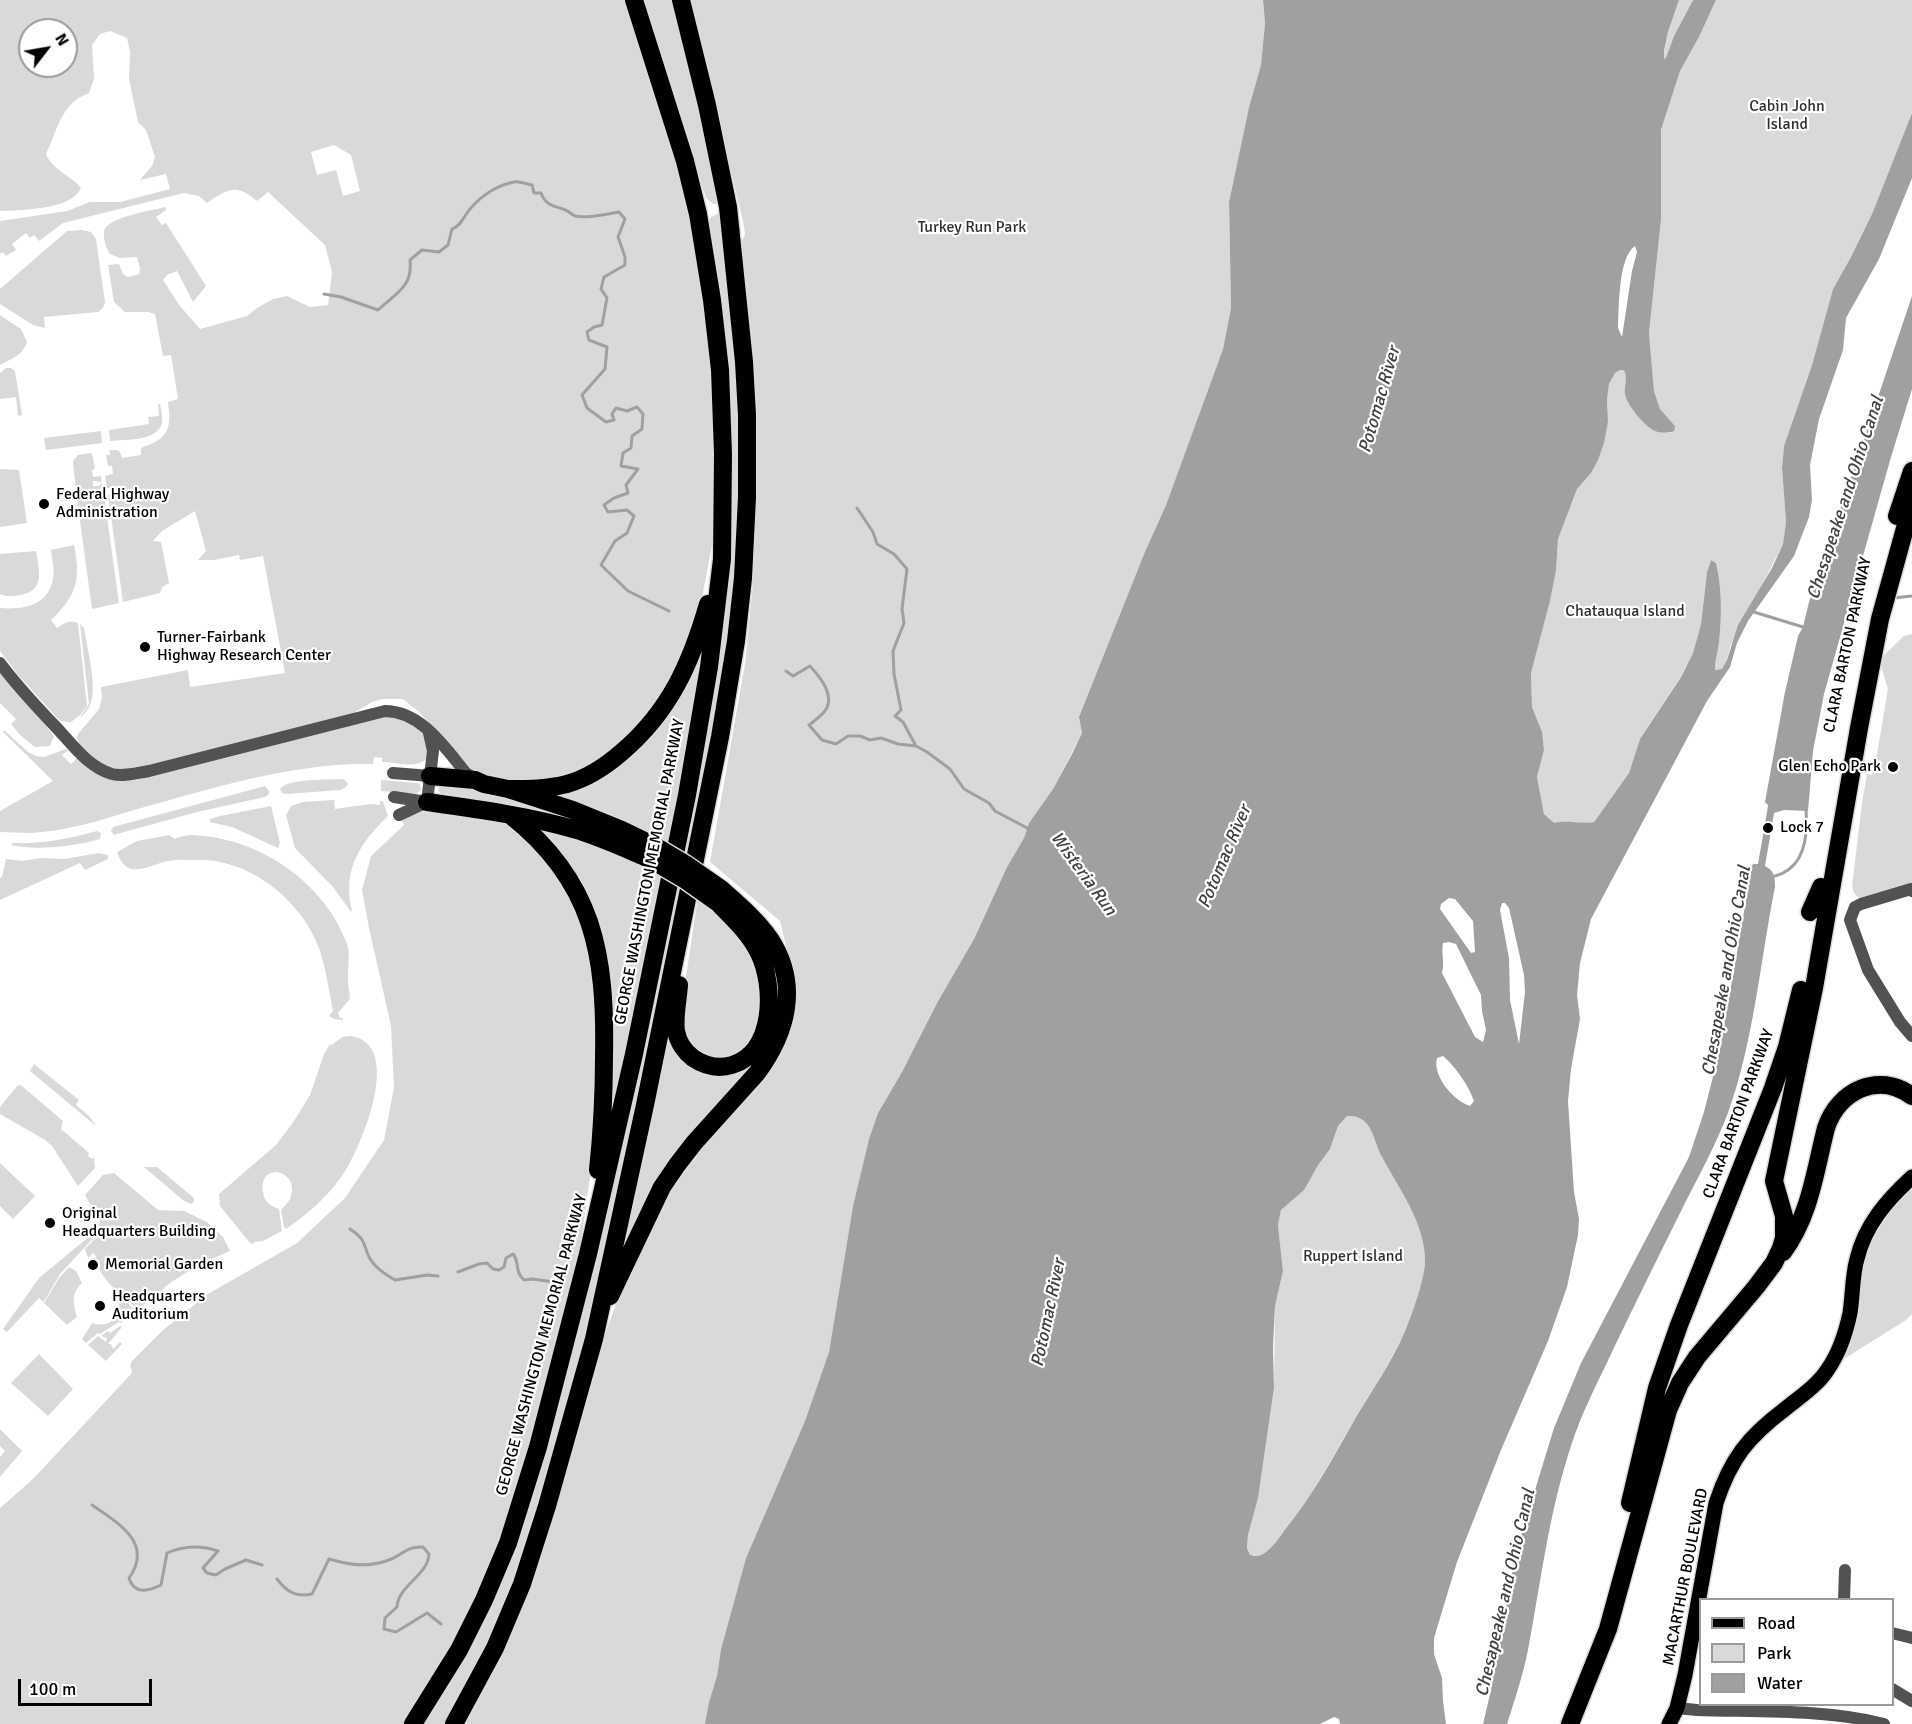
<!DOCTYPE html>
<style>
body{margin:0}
#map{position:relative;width:1912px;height:1724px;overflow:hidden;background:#fff;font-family:Signika,sans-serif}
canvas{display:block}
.legend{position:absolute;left:1699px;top:1598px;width:195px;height:108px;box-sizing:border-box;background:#fff;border:2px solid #999;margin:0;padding:8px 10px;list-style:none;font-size:18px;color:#000}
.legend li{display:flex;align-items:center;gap:12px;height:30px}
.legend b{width:30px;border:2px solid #999}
.north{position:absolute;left:18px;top:18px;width:60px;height:60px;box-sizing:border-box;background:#fff;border:2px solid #999;border-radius:50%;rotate:59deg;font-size:16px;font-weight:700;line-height:24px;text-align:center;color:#000}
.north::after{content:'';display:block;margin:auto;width:21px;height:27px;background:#000;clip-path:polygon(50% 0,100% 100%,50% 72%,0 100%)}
.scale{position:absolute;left:18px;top:1679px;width:134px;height:27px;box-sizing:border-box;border:3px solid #000;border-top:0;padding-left:8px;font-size:18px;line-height:21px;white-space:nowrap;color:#000;-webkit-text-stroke:4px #fff;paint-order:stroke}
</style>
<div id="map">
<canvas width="1912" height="1724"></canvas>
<ul class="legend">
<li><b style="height:8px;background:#000"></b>Road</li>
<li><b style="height:16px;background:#d9d9d9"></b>Park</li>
<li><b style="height:16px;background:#a0a0a0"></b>Water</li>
</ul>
<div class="north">N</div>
<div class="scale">100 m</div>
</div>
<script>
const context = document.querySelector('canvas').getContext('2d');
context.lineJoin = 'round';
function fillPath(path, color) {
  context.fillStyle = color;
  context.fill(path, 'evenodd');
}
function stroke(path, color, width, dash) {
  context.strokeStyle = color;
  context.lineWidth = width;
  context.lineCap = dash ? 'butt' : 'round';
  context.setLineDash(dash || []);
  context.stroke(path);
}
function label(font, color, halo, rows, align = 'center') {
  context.font = font + ' Signika,sans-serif';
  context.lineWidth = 4.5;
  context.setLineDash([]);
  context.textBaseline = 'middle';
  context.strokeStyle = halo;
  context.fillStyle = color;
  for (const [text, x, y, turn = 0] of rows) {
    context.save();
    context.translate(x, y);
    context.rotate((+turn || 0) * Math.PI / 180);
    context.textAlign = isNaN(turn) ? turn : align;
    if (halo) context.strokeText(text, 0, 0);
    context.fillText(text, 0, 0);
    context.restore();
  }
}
const green = new Path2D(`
 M0,0h625l18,47 17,50 32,124 22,143 2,134 -4,47 -13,68 -13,42 -43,72 -56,45 -63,12 -42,-8 -11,-7 -52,-57 -16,-13h-21l-10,3 -20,12 -203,51 -29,5 -18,-5 -21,-18 -4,-8 1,-5 21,-25 3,-11 -1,-11 87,-17 2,17 95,-14 -22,-117 -23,4 -1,-5 -25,5h-16l8,-9 -11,-40 -33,20 -9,10 8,1 8,41 -7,4 -2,6 -37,9 -15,-107 10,-2 -1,-6 -10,1 -2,-12 8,-2 -1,-8h-4l-2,-11h4l-1,-5h8l3,2 2,6 19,-3v-7c5,-3 10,-3 14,-6 17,-9 15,-23 13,-40l10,-3 -7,-44 -8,1 -8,-42 -7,-2h-23l-11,-10 -6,-37 11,-1 4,10 5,3 11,-3 1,-5 -3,-12 -17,1 -10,-4c-4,-6 -7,-16 -6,-23 3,-14 50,-21 62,-24v3l-10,7 6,8 4,-2 40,63 -13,16 -16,-31 -10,4 -4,5 17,26 20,23 47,-13 10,-8 16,-9 14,-3 23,11 18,-2 4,-33 -7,-27 -57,-53 -11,9c-21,-18 -29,-12 -50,2l-8,-7 -15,-3 -105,26 -16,4 -24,18 -5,-6 -4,3 -4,-5 -14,11 4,6 -10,6 -3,-4 -3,2v-33l67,-10 23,-9h30l50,-13 -4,-15 -26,6 12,-14 3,-9 -9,-27 -8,-8 -9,-43 1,-27 -3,-14 -17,-7 -10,3 -8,11 2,34 -5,14c-4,2 -10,4 -13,7 -17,13 -21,36 -30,54 6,16 25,21 35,34 -9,22 -61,22 -81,23zM30,30h36v36h-36zM334,145l17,10 9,36 -17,5 -7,-26 -19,5 -6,-23z
 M640,0h35l44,204h-6l-7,-6z
 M690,0h573l2,23 -4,42 -12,42 -20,95 2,106 -8,41 -57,156 -22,49 -65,163 3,16 -29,56 -24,34 -5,15 -17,29 -33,72 -37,64 -35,69 -24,41 -9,26 -16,67 -24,146 -24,69 -59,137 -25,91 -4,27 -8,26 -4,22h-247l21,-35 134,-377 29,-76 25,-49 89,-106 36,-92 -3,-31 -9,-37 -70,-59 35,-198 8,-80 3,-194 -12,-118 -2,-31 3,-7 -2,-13c-18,-73 -34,-148 -53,-221z
 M1679,0h14l-19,36 -8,23h-3l5,-27z
 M1716,0h196v113l-40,101 -21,43 -18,32 -21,76 -28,81 -2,22 4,54 -3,22 -53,103 -3,13 -5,9 -7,1c0,-10 3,-18 4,-28 3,-26 3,-54 -3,-79l-5,-3 -4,12 -6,52 -8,29 -12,23 -41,63 -11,34 -35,49c-14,2 -26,-2 -40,2l-10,-10 -7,-37 7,-27 -2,-17 -10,-26 -1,-34 19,-72 6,-30 2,-32 19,-50 14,-16 17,-51 -1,-22 2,-16 6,-11 5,-3h4l2,4 -1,21 10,18 17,17 18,3 5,-7 -15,-17 -6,-18 -5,-58 12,-113v-90l19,-59 19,-34z
 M719,213l4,1 18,157 -2,194 -33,211 -123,579 -72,245 -64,124h-30l27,-40 109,-272 166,-789 -10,-394 1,-11z
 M82,230l9,2 5,7 9,63 -2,6 -5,4 -54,5 1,11 -12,-3 -33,-21v-15l67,-58z
 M0,315l21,14 6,13c-4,13 -16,17 -27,23z
 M6,368h5l4,3 7,44 -4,1 -2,-19 -16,2v-26z
 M158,404h2c1,6 3,13 2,19 -5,19 -36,16 -52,18l-1,-11 40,-6 -1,-7 11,-1z
 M101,431l1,12 -56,7 -2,-12z
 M91,453l2,4 2,12 -3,1 1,7 8,-1 1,6 -9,-1v5h6l3,-3 1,6 -27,4 -3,-32 5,-6z
 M0,469l19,1 8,53 -27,4z
 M104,495l15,108 -27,6 -15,-110z
 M74,545c7,35 3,50 -23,75l6,8c7,-5 12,-8 21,-5l9,83 -7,9 -9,7 -11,-1 -42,-46 -18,-24v-43c23,2 48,-2 53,-29 2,-9 -1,-20 -2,-29z
 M36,551c3,19 10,40 -16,44 -7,1 -14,2 -20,-1v-40z
 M80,624l4,4c3,20 14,59 6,77 -2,6 -8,11 -12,15l11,-16z
 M1912,634v252l-52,13 -6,-6 -2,-7 10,-83 5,-29 5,1 4,-15 12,-71 -9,-29 25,-24z
 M705,635l-32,215 -136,-57 66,-20z
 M0,671l48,54 -1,2 7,9 -4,10 -15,1 -15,-12 -9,-11 5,-5 -16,-16z
 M391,715l18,4 19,19c0,5 1,12 0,16 -3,17 -33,8 -46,8v-4l-8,-1 -1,7c-75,-2 -153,22 -225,42 -35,10 -70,23 -107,26 -13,2 -27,0 -41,0v-21l53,-30 -50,-49 1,-2 24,22 8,4 8,1 22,-8 7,5 -6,-3 -5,4 9,9 7,-7 34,21z
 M343,779l5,4 -1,3 -6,4 -55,4 -4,-1 -2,-4c8,-11 49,-9 63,-10z
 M381,780l36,3 3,1 1,6 -5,4 -35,-3z
 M442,782l77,14 101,38 -177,-37 -5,-7z
 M265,786l4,5v3l-4,3 -68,15 -80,22 -3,1 -3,-4 2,-4z
 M334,800l1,9 36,-5 9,1v-4h3l5,15c-28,27 -46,54 -36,94l-1,2 -18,-25 -38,-39 -9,-33 5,-9 12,-4z
 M271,806l9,37 -2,5 -46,-21 -22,-5v-3l10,-3z
 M438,809l70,12 19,13 52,74 18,77 -4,170 -12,87 -26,116 -31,114 -29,90 -46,92 -43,70h-406v-216l33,-29 98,-105 1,-3 -2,-5 2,-5 31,-31 45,-36 89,-51 48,-45 39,-58 10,-53 -3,-61 -22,-98 -7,-38 9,-34 33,-31 -3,-6 20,-7z
 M533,826l36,7 98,43 -62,284 3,-187z
 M97,831l4,2 -1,6c-24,7 -64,12 -89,6l2,-2c28,1 56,-4 84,-12z
 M169,835l6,4c14,-6 20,-4 36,-2 58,8 116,51 136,107 4,11 0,25 1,37 0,6 2,12 2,18l-12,14 2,5h3v2l-9,-1 -5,-3 4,-5c-4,-20 -7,-43 -14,-63 -17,-46 -67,-88 -119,-88 -11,0 -22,-1 -32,1 -11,2 -25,10 -36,8 -9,-2 -12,-9 -15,-17l20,-11z
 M99,853l9,2v4l-23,11 -5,-7 -80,37v-22l2,-1 4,-18 16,2 19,-3 23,1z
 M698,897l46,40 20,45 -4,40 -18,34 -17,6 -34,-11 -11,-20 1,-21z
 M772,952l9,47 -11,45 -46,56 -106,166 57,-286 -2,39 27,48 56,-15z
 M351,1036c54,8 10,113 -9,140 -15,21 -35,39 -56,53l-2,-2 -3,-17c3,-4 7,-7 9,-11 12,-29 -32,-39 -27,-7 1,10 8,14 16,17l3,22 -19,10 -9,1v2l-4,-1 -30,-37 -1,-12 57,-49 18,-24 16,-26 14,-41 6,-10 2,1 10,-8z
 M34,1064l45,36 -3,5 13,11 7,10 -66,-55z
 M18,1085l4,1 41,35 -2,8 28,24 -1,3 4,3 2,-2 1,11 -17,18 -26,-40 -7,-6 -45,-26v-7z
 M1347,1116c26,-1 25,22 35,41 17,32 43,66 43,104 0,17 -13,54 -20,70 -14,31 -33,59 -50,88 -22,37 -41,74 -68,108 -7,9 -14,21 -24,27 -4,3 -8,2 -13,1l-3,-7 1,-13 10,-38 16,-109 1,-82 8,-35 -5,-46 3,-15 49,-61 8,-23z
 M0,1163l35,33 -22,23 -13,-13z
 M144,1167h13l37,31v4l-3,2 -7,-3z
 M114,1173l44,37 26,1 23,11 16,15 7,14 -32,14 -28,18 -32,27c-14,-14 -42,-32 -42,-54l-3,-3 -5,5 -3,-9 15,-16h-2l-38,41 -14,24 -3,4 -4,-4 -32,34 -4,-3 36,-51 58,-48 3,-8 -15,-27 18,-20z
 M1912,1177v137l-6,6 -78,49 29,-110z
 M69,1267l7,4 6,12c-11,10 -9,21 -5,34l-10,8 -23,-22 15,-25z
 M123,1297l11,13 -13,13 -2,-1 -19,12 -2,-1 -12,10 -4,-4 10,-16c17,6 31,-6 26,-24z
 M120,1326l2,1 -14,17h3l2,5 7,-7 2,2 -16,17 -18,-16 10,-9 8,6 1,-4 -6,-2 7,-5 2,2z
 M39,1354l34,35 -25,27 -37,-33z
 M0,1429l22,22 -22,26v-20l5,-6 -5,-5z`);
const water = new Path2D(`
 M1263,0h416l-11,32 -4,19v8l2,-1 8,-22 19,-36h23l-17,37 -19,34 -19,59v90l-12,113 5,58 6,18 15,17 -1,5c-6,2 -13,2 -19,0 -9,-3 -29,-27 -30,-37 -1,-8 3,-16 -1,-24h-4l-5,3 -6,11 -2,16 1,22 -4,21 -6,17 -7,13 -14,16 -19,50 -2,32 -6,30 -19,72 1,34 10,25 2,18 -7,27 7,37 10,9c14,-3 26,1 40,-1l35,-49 11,-34 41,-62 12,-24 8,-29 6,-52 4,-12 5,3c6,25 6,52 3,79 -1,10 -4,18 -4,28l7,-1 5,-9 11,-35 34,-57 11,-24 3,-22 -4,-54 2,-22 28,-81 21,-76 18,-32 21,-43 40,-101v65l-33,81 -33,59 -3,32 -24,69 -9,46 2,35 -3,17 -15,39 -46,65 -11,22 -7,24 -23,34 -116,218 -11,44 -3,32 3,24 -9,50 -3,32 6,91 5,27 -1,16 -11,52 -19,54 -47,109 -44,112 -23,76v16l8,24 1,23 3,23h-106l-1,-5 -5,-2 -14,7h-615l4,-22 8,-26 4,-27 25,-91 59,-137 24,-69 24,-146 16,-67 9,-26 24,-41 35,-69 37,-64 33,-72 17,-29 5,-15 24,-34 20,-37 9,-19 -3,-16 65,-163 22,-49 57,-156 8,-41 -2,-106 20,-95 12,-42 4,-42zM1635,246l2,6 -5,19 -10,66 -4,-9c1,-19 0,-71 17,-82zM1449,898l6,1 18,22 2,31 -4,1 -31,-44 1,-5zM1502,903h3l4,5 15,67 1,17 -6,52 -9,-44 -1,-42 -9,-48zM1449,942l7,2 25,51 1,16 4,19 -3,12 -8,-5 -33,-64c3,-11 -1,-19 1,-30zM1443,1056c12,10 26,30 31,45l-4,5c-16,-5 -38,-30 -33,-48zM1347,1116c26,-1 25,23 35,41 17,32 43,66 43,104 0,17 -13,54 -20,70 -13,31 -33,59 -50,88 -21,37 -41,74 -68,108 -7,9 -14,21 -24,27 -5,3 -8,2 -13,1l-3,-7 1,-13 10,-37 16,-110 -1,-41 2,-41 8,-35 -5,-46 3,-15 23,-20 14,-25 12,-16 8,-23z
 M1912,296v93l-21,68 -67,237 -11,57 -5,60 -24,-1 -10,3 -9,53c9,5 10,9 10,21 -15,75 -21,153 -47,226 -12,31 -28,61 -43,90 -25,50 -50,101 -74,151 -14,30 -30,60 -40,92 -22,66 -30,135 -43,204 -5,25 -13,49 -21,74h-24l8,-34 25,-138 38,-124 27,-65 108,-206 15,-45 16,-63 32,-183 1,-2h5l9,-52 1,-7 -3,-3 20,-110 13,-56 5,-9 6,-25z`);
const stream = new Path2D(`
 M324,294l17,3 37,13c18,-17 35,-23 32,-50l12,-10 17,2 9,-7 4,-16c9,-3 12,-13 18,-20 11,-13 27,-24 44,-27 5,-1 12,2 18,3l2,8h7c4,11 11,13 22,16 4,1 8,5 12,7 13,3 31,-2 44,-4l6,7 -7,18 7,20v8l-21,12 -3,12 6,9 -5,27 -8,2 -7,5 2,8 18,7 -2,22 -23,26 5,13 19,14 8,-2 -2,-6 4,-6 11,3 10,-4 6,7 -1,15 -10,7 -1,12 -8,5 -2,13 17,3 -12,16 2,8 -14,5 -10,7 4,7 19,-2 7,6 -7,17 -12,8 -14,24 27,26 41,20
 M857,508l16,24 4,12 17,10 13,15 -5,40 2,14 -11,28 1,23 7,36 -6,6 8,6 13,24
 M1893,598l19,-2
 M1846,606l12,-3
 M1754,612l49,15 2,-1
 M786,671l7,5 17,-10c10,11 27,31 14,46 -4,5 -10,9 -15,13l13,15 14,4 12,-8h12l10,4 11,-2 17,6 18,2 11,6 23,17 14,20 25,14 6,8 34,18
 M1775,876c30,-8 33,-39 31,-65
 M350,1229c16,11 12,12 19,28 6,11 16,17 26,23l32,-5 11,1
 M458,1272l21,-8 8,-1 6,6 6,1 5,-3 2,-9 7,-4c7,8 1,17 11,26l8,-1 22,3
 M92,1505c26,18 62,38 37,73 5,17 20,13 32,7l6,-32c16,-7 34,-8 51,-2l-15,17 4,5 9,2 9,-6 21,-9 16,5
 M277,1579c9,12 19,19 35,15l17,-35c21,6 38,9 60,1 14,-5 17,-14 34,-13l6,7c-1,22 -31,31 -32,53l-12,11 -1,11 12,3 31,-19 14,11`);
const minor = new Path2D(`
 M0,663c17,23 36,43 55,63 17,18 33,41 57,48 12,3 24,-1 37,-3l236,-60c36,0 60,37 81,62l9,6
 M393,773l37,3
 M394,797l33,5
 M427,802l6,-51 -4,-18
 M399,815l28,-13
 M1912,891l-1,-2 -50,15 -6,3 -5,13 18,50 32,52 12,14
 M1844,1600l1,-30
 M1892,1633l20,5
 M1892,1689l20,12
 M1677,1708l20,2c59,2 129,-1 187,14`);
const major = new Path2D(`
 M1669,1724l8,-16 8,-33 31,-172c15,-45 32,-66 69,-94 15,-12 33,-24 43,-40 11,-16 18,-37 22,-56 3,-18 2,-37 7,-54 8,-34 30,-59 55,-82`);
const highway = new Path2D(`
 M1897,516l15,-45
 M430,776l45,4 9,4 24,5 65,21 49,20 31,15
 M508,789c20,0 40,0 59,-5 21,-6 39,-18 55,-32 48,-41 69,-89 86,-148
 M427,802c50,7 102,14 150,28 25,8 49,19 73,29
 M510,815c84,66 96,140 94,241 0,38 -2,76 -6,114
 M1810,912l11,-25
 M679,985c-1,15 -5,32 -3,46 2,11 9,21 17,27 12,8 26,11 39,7 43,-13 43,-79 27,-112 -10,-20 -26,-35 -41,-50
 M1783,1252c27,-36 32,-81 43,-124 12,-37 52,-57 86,-32
 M610,1296l52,-109 15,-22 17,-22 63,-70c30,-41 43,-88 13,-134 -13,-19 -32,-35 -49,-50
 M1630,1503l27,-115 22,-63 94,-237 14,-41 14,-57
 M413,1724l46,-74 25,-50 24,-57 30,-96 50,-193 46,-200 53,-259 22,-128 13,-108 1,-105 -3,-84 -8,-70 -14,-86 -13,-53 -51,-161
 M454,1724l41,-76 27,-64 25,-78 47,-167 51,-234 75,-368 16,-96 7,-63 4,-81v-82l-3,-53 -16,-155 -21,-102 -26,-105
 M1570,1724l38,-95 60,-219 12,-27 17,-26 59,-70 18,-24 7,-15 3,-10v-22l-10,-35 40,-193 45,-260 21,-109 32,-116`);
const highwayBridge = new Path2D(`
 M653,845l32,19 36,25
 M650,859l34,20 34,24`);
const markers = [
 [44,504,6,"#000"],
 [145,647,6,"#000"],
 [1893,767,6,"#000"],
 [1768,828,6,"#000"],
 [50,1223,6,"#000"],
 [93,1265,6,"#000"],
 [100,1306,6,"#000"]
];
const parkNames = [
 ["Cabin John",1787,107],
 ["Island",1787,125],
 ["Turkey Run Park",972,228],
 ["Chatauqua Island",1625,612],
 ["Ruppert Island",1353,1257]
];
const poiNames = [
 ["Federal Highway",56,495],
 ["Administration",56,513],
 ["Turner-Fairbank",157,638],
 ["Highway Research Center",157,656],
 ["Glen Echo Park",1881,767,"right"],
 ["Lock 7",1780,828],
 ["Original",62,1214],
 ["Headquarters Building",62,1232],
 ["Memorial Garden",105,1265],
 ["Headquarters",112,1297],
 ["Auditorium",112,1315]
];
const streetNames = [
 ["CLARA BARTON PARKWAY",1848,645,-78],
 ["GEORGE WASHINGTON MEMORIAL PARKWAY",650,872,-79],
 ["CLARA BARTON PARKWAY",1739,1114,-70],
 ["GEORGE WASHINGTON MEMORIAL PARKWAY",542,1345,-75],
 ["MACARTHUR BOULEVARD",1686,1577,-79]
];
const waterNames = [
 ["Potomac River",1380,400,-74],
 ["Chesapeake and Ohio Canal",1846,498,-72],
 ["Potomac River",1225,857,-67],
 ["Wisteria Run",1083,874,54],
 ["Chesapeake and Ohio Canal",1727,971,-80],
 ["Potomac River",1049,1313,-78],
 ["Chesapeake and Ohio Canal",1506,1593,-77]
];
fillPath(green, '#d9d9d9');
fillPath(water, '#a0a0a0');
stroke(stream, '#a0a0a0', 3);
stroke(major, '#dbdbdb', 18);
stroke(highway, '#dbdbdb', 21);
stroke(minor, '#525252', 12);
stroke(major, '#000', 15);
stroke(highway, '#000', 18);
stroke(highwayBridge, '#dbdbdb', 21, []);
stroke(highwayBridge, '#000', 18);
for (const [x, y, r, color] of markers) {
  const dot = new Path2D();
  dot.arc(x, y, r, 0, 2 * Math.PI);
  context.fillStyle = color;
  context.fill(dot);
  stroke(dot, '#fff', 2);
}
label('16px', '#303030', '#fff', parkNames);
label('16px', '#000', '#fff', poiNames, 'left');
label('16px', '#000', '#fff', streetNames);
label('italic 18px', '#414141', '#fff', waterNames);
</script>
